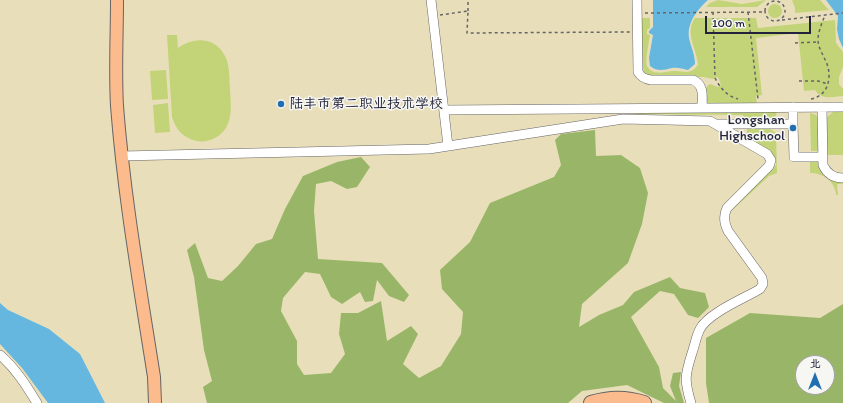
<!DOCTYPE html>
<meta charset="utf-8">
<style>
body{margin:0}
#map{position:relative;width:843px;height:403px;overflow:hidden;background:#e8dfba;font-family:Itim,"LXGW WenKai TC",sans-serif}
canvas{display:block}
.north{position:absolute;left:795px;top:355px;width:40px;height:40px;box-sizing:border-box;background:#f6f6f2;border:1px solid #a1a1a9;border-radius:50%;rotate:0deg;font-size:11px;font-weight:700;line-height:16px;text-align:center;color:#22223b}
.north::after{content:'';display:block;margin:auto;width:14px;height:18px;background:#1f6fb2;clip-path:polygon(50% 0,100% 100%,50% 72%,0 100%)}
.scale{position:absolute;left:705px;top:16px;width:106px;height:18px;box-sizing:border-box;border:2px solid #22223b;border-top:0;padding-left:5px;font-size:12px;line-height:14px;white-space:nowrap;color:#22223b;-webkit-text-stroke:3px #f6f6f2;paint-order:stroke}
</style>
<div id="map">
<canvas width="843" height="403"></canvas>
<div class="north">北</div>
<div class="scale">100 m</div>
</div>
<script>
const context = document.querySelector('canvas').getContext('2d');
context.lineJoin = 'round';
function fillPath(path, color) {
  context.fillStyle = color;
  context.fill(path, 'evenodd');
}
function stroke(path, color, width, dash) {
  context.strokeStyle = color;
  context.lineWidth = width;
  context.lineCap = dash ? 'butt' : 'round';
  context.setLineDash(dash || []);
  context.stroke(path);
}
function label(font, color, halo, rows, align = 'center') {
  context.font = font + ' Itim,"LXGW WenKai TC",sans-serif';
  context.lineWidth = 3;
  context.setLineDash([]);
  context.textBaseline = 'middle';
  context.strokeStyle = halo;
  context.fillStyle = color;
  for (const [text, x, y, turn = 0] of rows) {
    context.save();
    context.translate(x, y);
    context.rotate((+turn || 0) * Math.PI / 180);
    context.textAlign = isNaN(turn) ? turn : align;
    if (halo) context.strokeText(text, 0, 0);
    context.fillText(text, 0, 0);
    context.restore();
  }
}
const green = new Path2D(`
 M718,0l24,4 24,-4 -9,7h-51l4,-4z
 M792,0h28l9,10 -34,3v-5z
 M768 11a7 7 0 1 1 14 0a7 7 0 1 1-14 0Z
 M642,18h8v10l-3,2v4l3,1c-1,6 -5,27 -3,31 7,12 19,4 29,5 5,0 10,2 15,0 3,-1 5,-4 7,-6 -1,-16 -14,-32 -3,-47h61l2,10 77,-8 1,23 7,9v15l-4,10v7l4,5v7c-10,1 -22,4 -28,-6l-11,1 -6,-58 -42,5 6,57 -6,1 1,10 -49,-1c-4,-7 -5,-17 2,-21l8,3 3,-2 -3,-8 -5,2 -10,-2h-50l-9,-5 -2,-8z
 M167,35h10l1,13c15,-11 37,-12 47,8 5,9 4,22 5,33 1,18 4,39 -15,49 -6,3 -12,4 -18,3 -14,-3 -21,-11 -25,-24z
 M166,70l2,29 -16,1 -2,-29z
 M168,103l2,29 -15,1 -2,-28z
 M637,112h140l-1,3 -2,3h-31v-3l-106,-1z
 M833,112h10v43h-17v-37z
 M810,113l6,2 3,5 -1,31h-7z
 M747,129h23l6,4 1,40 -8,3 -42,39 2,-5 47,-45v-6l-11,-11 -18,-11z
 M810,162h9l24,19v3h-6l1,11h-2c-1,-14 -13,-22 -26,-22z`);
const forest = new Path2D(`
 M595,130l1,26 25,-1 19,13 8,25 -6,31 -14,39 -46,41 -3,23 20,-12 24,-10 11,-13 36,-15 10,11 25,5 4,14 -11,11 -10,-3 -14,-21 -14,-3 -29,26 28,50 4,21 13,13 -6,-15 3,-13 8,-1 -2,14 5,17h-20l-37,-18 -45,6 -14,12h-361l-4,-16 9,-6 -8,-31 -10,-73 -7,-27 8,-7 13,35 14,3 16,-15 18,-22 16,-5 13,-30 18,-33 34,-14 24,-5 9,10 -13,20 -10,2 -16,-8 -15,3 -2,27 4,48 64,4 27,32 -5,7 -15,-6 -12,-16 -4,21 -8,1 -5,-10 -18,12 -11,-7 -11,-23 -15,-2 -22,26 -2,13 16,30v23l7,11 27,-2 14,-19 -6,-20 2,-21h17l23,-12 6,40 24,-15 7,8 -15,30 16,14 22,-12 20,-32 2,-22 -21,-23 -2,-19 30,-28 20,-39 64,-26 7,-12 -6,-25 6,-6z
 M843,304v99h-134l-3,-20v-45l44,-25 70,5zM803,363h24v24h-24z`);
const water = new Path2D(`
 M653,0h55c-12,11 -23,25 -18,42 2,7 5,14 5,22l-7,6c-5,-1 -11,-3 -16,-2 -9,2 -14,4 -22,-2l-1,-8 4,-23 -4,-2v-2l4,-4z
 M826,0h17v48l-4,-9 -2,-10 1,-13z
 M0,303l8,7 41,19 31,25 25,49h-57l-26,-35 -22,-24z`);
const path = new Path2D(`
 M765 11a10 10 0 1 1 20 0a10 10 0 1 1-20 0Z
 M468,11v-11
 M713,12l2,66c5,10 12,18 23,21
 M748,12l10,87
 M645,13l120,-1
 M440,15l28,-4 -1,22 164,-1
 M782,20l61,-7
 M795,43l23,-1
 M799,81h19l10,3
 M811,99c17,-3 21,-21 16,-35 -3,-8 -9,-16 -9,-24 0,-8 4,-17 7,-25`);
const minor = new Path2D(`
 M431,0l17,146
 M637,0l1,72c3,5 6,7 13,8h42c12,5 9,18 9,28
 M822,107l1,58c4,9 11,13 20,13
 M444,110l399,-3
 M715,124h78v-17
 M793,124l1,33h29
 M122,156l307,-7 194,-30 87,2 57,33 4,6 -2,6 -42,42c-4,8 -3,15 1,23l34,47 1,6 -3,5c-15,9 -52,24 -60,40 -4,7 -5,16 -8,24 -7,22 -8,27 -1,50
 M0,355c16,14 26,30 37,48`);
const major = new Path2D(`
 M117,0c0,35 -2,71 0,106 7,91 23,181 37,271l1,26`);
const highway = new Path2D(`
 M591,403c19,-6 35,-6 53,0`);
const markers = [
 [281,104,4,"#1f6fb2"],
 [793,128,4,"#1f6fb2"]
];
const poiNames = [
 ["陆丰市第二职业技术学校",289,104],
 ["Longshan",785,120,"right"],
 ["Highschool",785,136,"right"]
];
fillPath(green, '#c2d477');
fillPath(forest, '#99b668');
fillPath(water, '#65b7e0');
stroke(minor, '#676467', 10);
stroke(major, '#676467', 14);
stroke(highway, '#676467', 16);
stroke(path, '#676467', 1.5, [3, 3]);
stroke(minor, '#fff', 9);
stroke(major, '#fbbb8c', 12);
stroke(highway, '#fbbb8c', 14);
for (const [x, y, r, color] of markers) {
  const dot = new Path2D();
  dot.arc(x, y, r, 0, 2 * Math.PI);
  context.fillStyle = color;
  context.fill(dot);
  stroke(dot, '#f6f6f2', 1.5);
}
label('14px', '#22223b', '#f6f6f2', poiNames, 'left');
</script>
